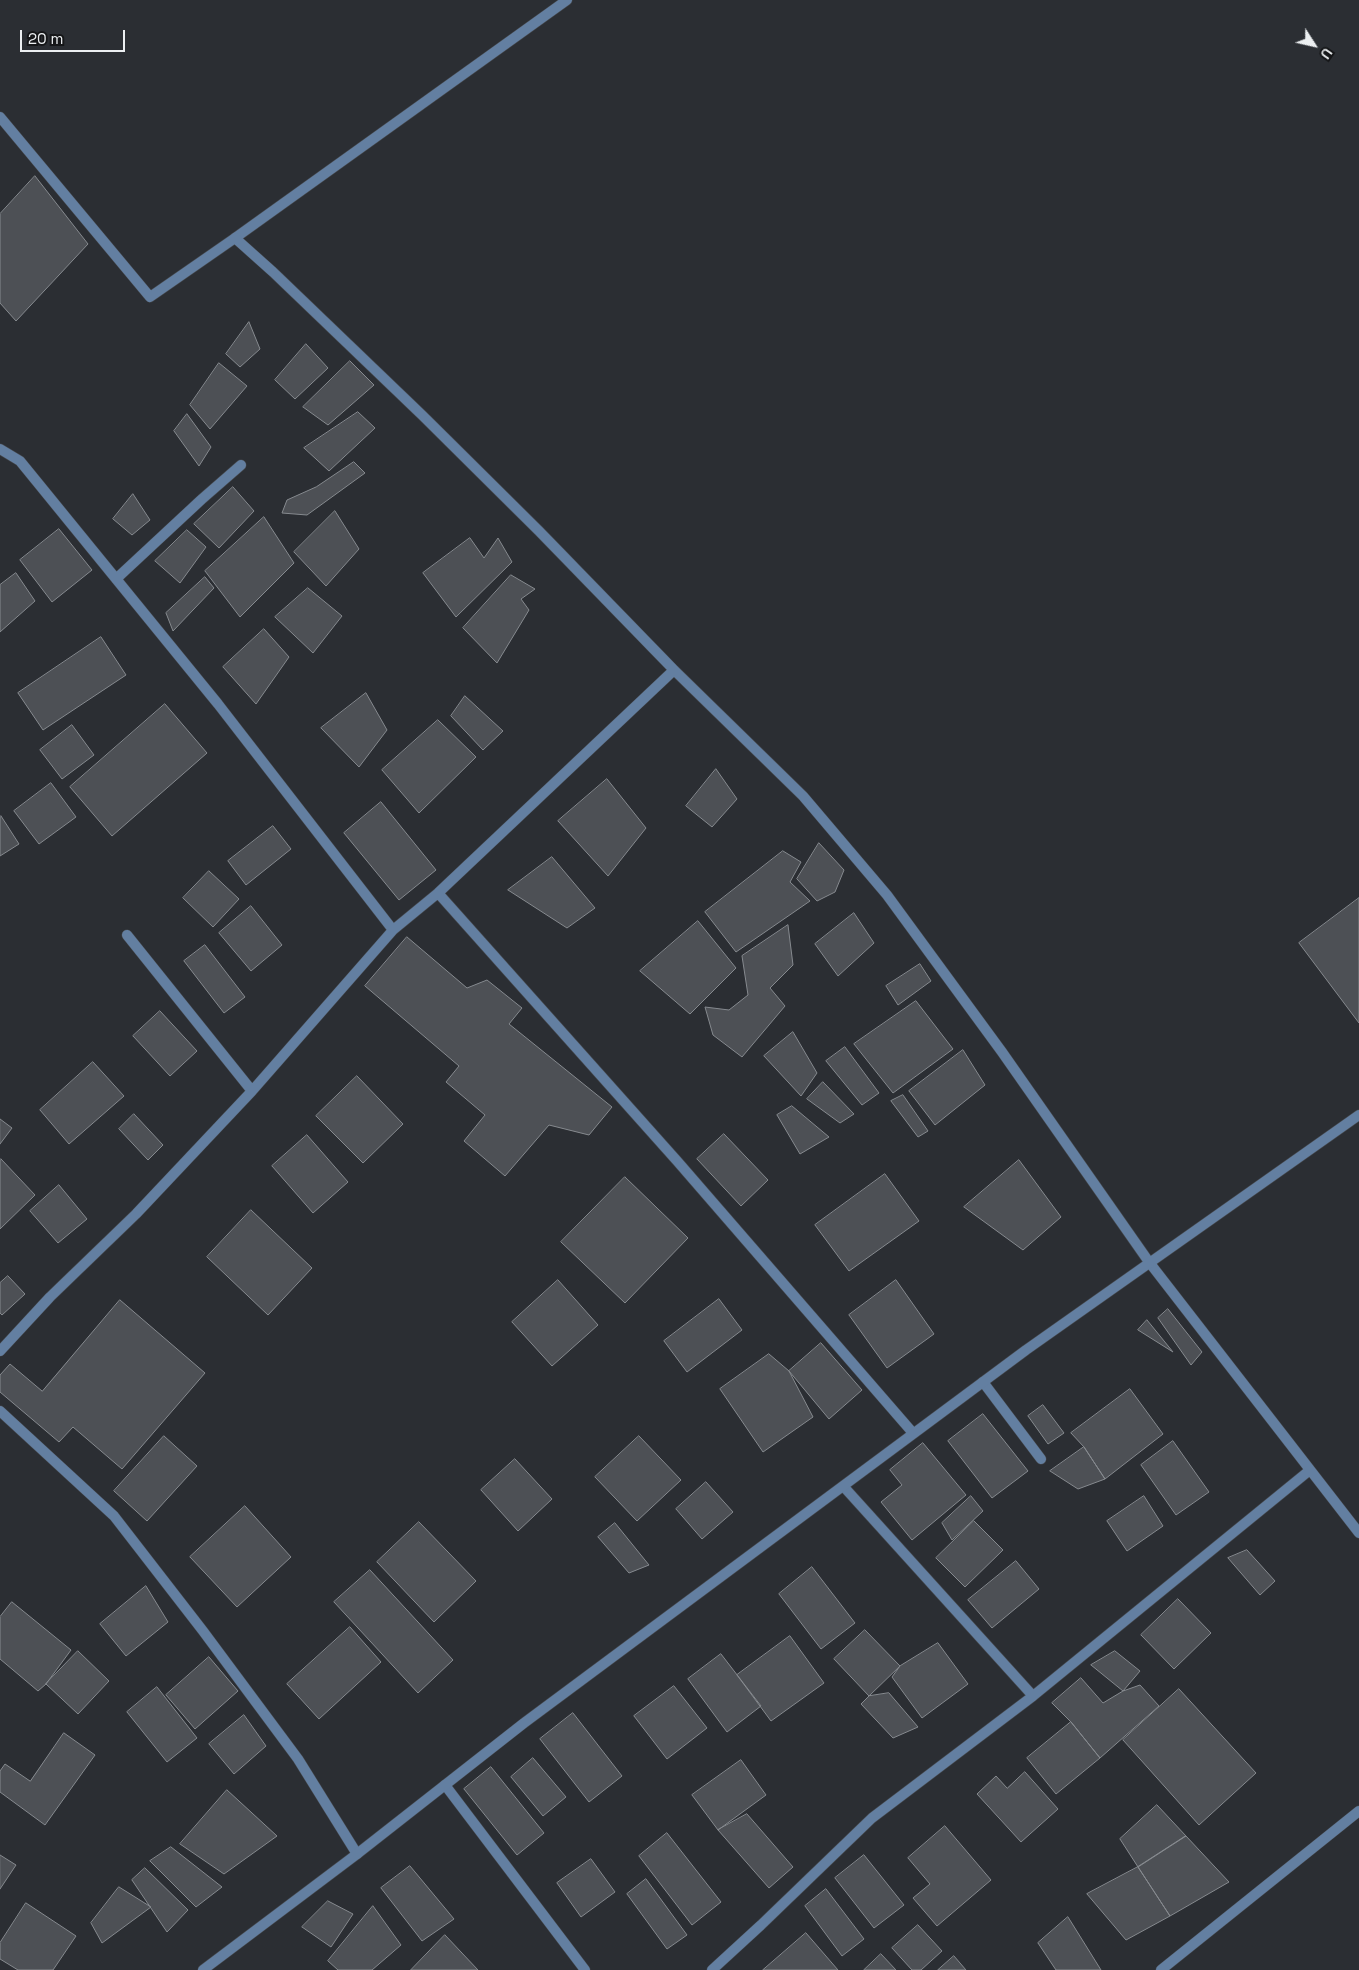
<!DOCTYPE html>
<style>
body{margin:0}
#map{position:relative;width:1359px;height:1970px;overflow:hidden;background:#2b2e33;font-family:"Space Grotesk",sans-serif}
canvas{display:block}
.north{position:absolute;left:1289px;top:20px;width:50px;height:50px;-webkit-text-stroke:4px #151618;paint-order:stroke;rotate:125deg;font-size:14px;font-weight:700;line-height:20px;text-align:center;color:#eceff1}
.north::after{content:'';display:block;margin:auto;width:18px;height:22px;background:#eceff1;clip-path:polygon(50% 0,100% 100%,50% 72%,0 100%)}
.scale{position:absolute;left:20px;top:30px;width:105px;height:22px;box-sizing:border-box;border:2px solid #eceff1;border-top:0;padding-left:6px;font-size:15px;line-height:18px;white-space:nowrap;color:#eceff1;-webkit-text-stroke:4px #151618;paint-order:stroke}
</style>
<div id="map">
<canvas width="1359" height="1970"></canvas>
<div class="north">U</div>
<div class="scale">20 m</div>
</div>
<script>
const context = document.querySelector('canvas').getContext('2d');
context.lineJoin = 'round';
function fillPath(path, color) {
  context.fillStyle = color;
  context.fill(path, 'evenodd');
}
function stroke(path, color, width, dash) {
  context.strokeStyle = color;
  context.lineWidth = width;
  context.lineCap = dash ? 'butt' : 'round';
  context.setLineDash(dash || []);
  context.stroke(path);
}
const building = new Path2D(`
 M35,176l53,68 -72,77 -16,-18v-89z
 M249,322l11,27 -20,18 -14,-13z
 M306,344l22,24 -33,31 -20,-19z
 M350,361l24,24 -46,40 -25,-18z
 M219,363l28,23 -37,43 -20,-24z
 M358,412l17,16 -46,43 -25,-23z
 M187,414l24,33 -12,19 -25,-35z
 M354,462l11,11 -58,42 -25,-2 5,-13 29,-13z
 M233,487l21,24 -35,37 -25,-24z
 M133,494l17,26 -18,15 -19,-16z
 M335,511l24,38 -33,37 -32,-34z
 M264,517l30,46 -54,54 -35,-46z
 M59,529l33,41 -40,32 -32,-42z
 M187,530l19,17 -26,36 -25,-22z
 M470,538l14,20 14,-20 14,24 -56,55 -33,-44z
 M16,573l19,28 -35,31v-47z
 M511,575l24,14 -14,10 8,11 -32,53 -34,-35z
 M205,577l9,11 -41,43 -7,-18z
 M308,588l34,28 -29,37 -38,-36z
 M264,629l25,28 -33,47 -33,-37z
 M101,637l25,38 -83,55 -25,-37z
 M366,693l21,37 -28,37 -38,-39z
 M465,696l38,35 -20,19 -32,-34z
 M165,704l42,49 -95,83 -42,-49z
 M438,720l38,37 -57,56 -37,-43z
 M72,725l22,30 -32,24 -22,-29z
 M716,769l21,30 -25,28 -26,-21z
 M607,779l39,49 -38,48 -50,-55z
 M51,783l25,34 -37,27 -25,-33z
 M381,802l55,68 -37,30 -55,-67z
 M1,816l18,28 -19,12v-39z
 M273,826l18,23 -45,36 -18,-24z
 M819,843l25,27 -9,22 -18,9 -20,-22z
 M783,851l18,11 -11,20 20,19 -74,51 -31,-40z
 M552,857l43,51 -28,20 -59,-38z
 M209,871l30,28 -26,28 -30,-29z
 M1359,898v125l-60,-80z
 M251,906l31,39 -31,26 -32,-38z
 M854,913l20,30 -36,33 -23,-32z
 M698,921l38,47 -46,46 -50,-43z
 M788,925l5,40 -23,23 15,18 -43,51 -29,-22 -8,-28 24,3 19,-15 -6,-39z
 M407,937l60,51 20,-8 35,28 -13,16 103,83 -23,28 -40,-10 -44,51 -41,-35 21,-26 -39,-33 13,-16 -94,-80z
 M205,945l40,52 -21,16 -40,-52z
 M920,964l11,17 -33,24 -12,-19z
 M916,1001l37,48 -60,44 -39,-49z
 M160,1011l37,40 -27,25 -37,-40z
 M793,1032l24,41 -16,23 -37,-40z
 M845,1047l34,46 -17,12 -36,-44z
 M963,1050l22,35 -50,40 -26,-34z
 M93,1062l31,34 -55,48 -29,-34z
 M357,1076l46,48 -40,39 -47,-47z
 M823,1082l31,32 -14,9 -33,-24z
 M903,1095l25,36 -10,6 -27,-36z
 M792,1106l37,31 -29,17 -23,-39z
 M134,1114l29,31 -15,15 -29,-31z
 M0,1119l12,9 -12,16z
 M724,1134l44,46 -27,26 -44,-47z
 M307,1135l41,47 -35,31 -41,-47z
 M1,1159l34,36 -35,34v-69z
 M1019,1160l42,57 -38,33 -59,-43z
 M885,1174l34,47 -70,50 -34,-46z
 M625,1177l63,61 -63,65 -64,-61z
 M59,1185l28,34 -29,24 -28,-32z
 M251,1210l61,58 -44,47 -61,-58z
 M8,1276l17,18 -23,21 -2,-2v-30z
 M558,1280l40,45 -46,41 -40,-44z
 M896,1280l38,54 -47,34 -38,-53z
 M719,1299l23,31 -55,42 -23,-31z
 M120,1300l85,73 -83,96 -49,-42 -14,15 -59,-50v-17l10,-11 32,27z
 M1168,1309l34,43 -11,13 -33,-47z
 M1147,1320l26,32 -35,-22z
 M821,1343l41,47 -33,29 -40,-48z
 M769,1354l20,17 24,46 -50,35 -43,-63z
 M1130,1389l33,45 -58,45 -21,-32 -13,-14z
 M1043,1405l21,28 -16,11 -20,-28z
 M983,1414l45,57 -36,27 -44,-57z
 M164,1436l33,30 -50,55 -33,-30z
 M639,1436l42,44 -44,41 -42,-44z
 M1173,1441l36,51 -33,23 -35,-50z
 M923,1443l43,52 -54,45 -31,-38 21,-17 -12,-15z
 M1084,1447l21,32 -27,10 -28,-18z
 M515,1459l37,40 -34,32 -37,-41z
 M706,1482l27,30 -31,27 -26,-30z
 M971,1496l12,15 -31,29 -10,-17z
 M1144,1496l19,30 -36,25 -20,-30z
 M245,1506l46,51 -54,50 -47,-50z
 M974,1521l29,29 -38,37 -29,-29z
 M419,1522l57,59 -42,41 -57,-60z
 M615,1523l34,42 -20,8 -31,-36z
 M1247,1550l28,31 -15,14 -32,-37z
 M1016,1561l23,28 -47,39 -24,-28z
 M812,1567l43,56 -34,26 -42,-55z
 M370,1570l83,90 -35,33 -84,-91z
 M146,1586l22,36 -42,34 -26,-32z
 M1178,1599l33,34 -37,36 -33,-34z
 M12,1602l59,48 -25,34 -8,7 -38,-32v-42z
 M350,1627l31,35 -62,57 -32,-35z
 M865,1630l35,36 -31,30 -35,-37z
 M790,1636l34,47 -53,38 -34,-46z
 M938,1643l30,41 -46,34 -30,-41 8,-11z
 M78,1651l31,30 -31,33 -32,-30z
 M1115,1651l25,20 -17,20 -32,-26z
 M721,1654l40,52 -34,26 -39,-53z
 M209,1657l29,34 -43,38 -29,-34z
 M1081,1678l22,25 20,-12 17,-6 19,21 -59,52 -29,-36 -19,-19z
 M674,1686l33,42 -40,31 -33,-43z
 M157,1687l40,51 -30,24 -40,-50z
 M1179,1689l77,84 -57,52 -76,-85z
 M889,1693l29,34 -25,11 -32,-34 8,-8z
 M573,1713l49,63 -33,26 -49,-63z
 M244,1715l22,31 -32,28 -25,-30z
 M1071,1722l29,36 -44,36 -29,-36z
 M64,1733l31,22 -50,70 -45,-33v-21l5,-7 25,17z
 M533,1758l33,39 -23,19 -32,-39z
 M741,1760l25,35 -48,35 -26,-35z
 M491,1767l53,66 -27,22 -53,-66z
 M1025,1772l33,37 -37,33 -44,-48 19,-18 11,12z
 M227,1790l50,46 -53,38 -44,-30z
 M1157,1805l29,31 -48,31 -18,-28z
 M747,1814l46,53 -24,21 -51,-58z
 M945,1826l46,54 -54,46 -24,-28 17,-14 -22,-26z
 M667,1833l54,69 -29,23 -53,-69z
 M1186,1836l43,46 -59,34 -32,-49z
 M171,1847l51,40 -26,20 -46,-46z
 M0,1855l16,10 -16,24z
 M864,1855l40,50 -30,23 -39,-50z
 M591,1859l24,33 -34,25 -24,-34z
 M410,1866l44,53 -32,22 -41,-53z
 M1138,1867l32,49 -44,24 -39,-46z
 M145,1868l43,42 -21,22 -35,-52z
 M646,1879l41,56 -20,14 -40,-55z
 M119,1887l32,20 -49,36 -11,-20z
 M826,1889l38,50 -22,17 -37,-50z
 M328,1901l25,13 -22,33 -29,-20z
 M26,1903l50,33 -23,34h-35l-18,-11v-16z
 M373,1906l28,39 -29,25h-34l-10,-9z
 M1068,1917l33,53h-45l-18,-27z
 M918,1925l24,26 -21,19h-9l-20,-22z
 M806,1933l32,37h-75z
 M445,1935l33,35h-67z
 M881,1954l15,16h-32z
 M954,1956l12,14h-28z`);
const service = new Path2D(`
 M235,238l332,-238
 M445,1785l140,185`);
const minor = new Path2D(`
 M0,117l150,180 85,-59 38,34 149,143 117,116 135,139 129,126 84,99 115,157 147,210 210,271
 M0,449l20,12 198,243 175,226
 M116,579l86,-80 39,-34
 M438,893l240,269 235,271
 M127,935l125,156
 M0,1351l50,-54 86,-83 116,-123 141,-161 45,-37 236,-223
 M983,1382l58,77
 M0,1411l114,105 89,115 95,128 59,95
 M844,1487l189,209
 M712,1970l49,-45 111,-107 161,-122 277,-226
 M1161,1970l198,-159`);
const tertiary = new Path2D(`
 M203,1970l154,-116 167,-131 502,-373 333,-235`);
fillPath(building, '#4d5055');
stroke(building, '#868a8f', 1);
stroke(service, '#46494e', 11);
stroke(minor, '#46494e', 11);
stroke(tertiary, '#46494e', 11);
stroke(service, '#637fa1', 10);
stroke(minor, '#637fa1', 10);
stroke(tertiary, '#637fa1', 10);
</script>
